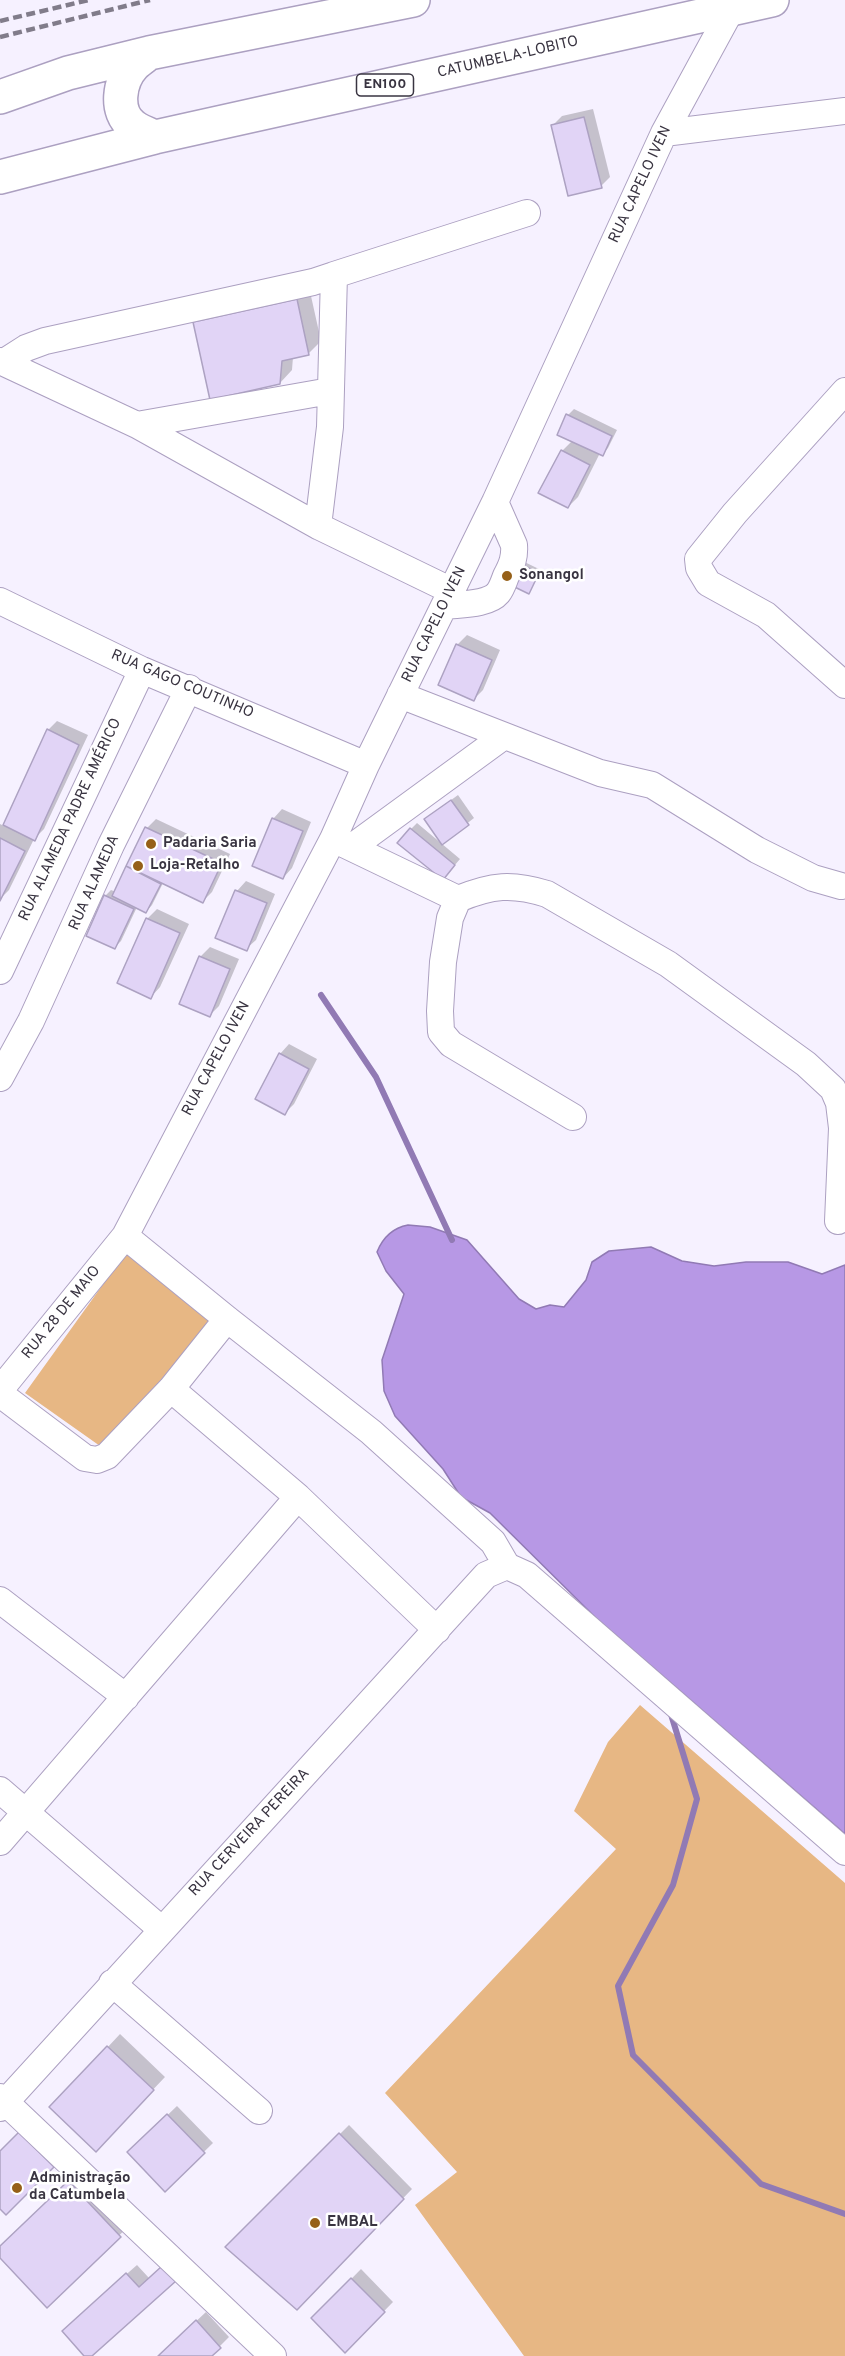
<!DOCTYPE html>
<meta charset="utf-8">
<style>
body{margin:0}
canvas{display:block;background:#f6f1ff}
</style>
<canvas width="845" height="2356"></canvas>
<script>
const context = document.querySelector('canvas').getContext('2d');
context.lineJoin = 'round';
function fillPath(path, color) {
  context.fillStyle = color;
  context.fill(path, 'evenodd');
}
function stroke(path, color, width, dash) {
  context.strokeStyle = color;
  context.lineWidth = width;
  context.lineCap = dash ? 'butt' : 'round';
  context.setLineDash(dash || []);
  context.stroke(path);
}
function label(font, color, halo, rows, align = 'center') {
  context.font = font + ' Overpass,sans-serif';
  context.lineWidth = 5;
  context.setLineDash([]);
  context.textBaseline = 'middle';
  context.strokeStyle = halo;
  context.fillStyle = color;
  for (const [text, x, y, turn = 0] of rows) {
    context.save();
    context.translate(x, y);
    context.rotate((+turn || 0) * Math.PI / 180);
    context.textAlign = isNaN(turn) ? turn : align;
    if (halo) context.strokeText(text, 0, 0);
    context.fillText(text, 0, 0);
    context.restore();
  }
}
const green = new Path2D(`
 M127,1251l88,70 -115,125 -75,-53z
 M640,1705l205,178v473h-321l-109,-151 42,-33 -72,-79 231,-244 -42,-38 34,-69z`);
const water = new Path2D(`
 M408,1225l22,2 37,13 52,59 17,10 14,-4 14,2 22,-27 6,-18 17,-11 42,-4 31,14 32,5 32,-4h42l34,12 23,-9v569l-249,-216 -106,-105 -29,-16 -18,-28 -48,-53 -11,-25 -2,-31 22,-66 -18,-23 -9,-19c6,-15 15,-24 31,-27z`);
const shadow = new Path2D(`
 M593,109l17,68 -9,9 -49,-60 10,-10z
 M309,287l12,54 -13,13 -15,3 -1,13 -12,13 -85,-61 12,-12z
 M574,409l43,21 -9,18 -6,7 -2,-2 -22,44 -10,10 -6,-56 10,-10 -4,-26z
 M508,554l33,16 -12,22z
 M467,635l33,15 -17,40 -9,9 -17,-54z
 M57,721l31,14 -44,94 -10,10 -25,51 -9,9v-75l4,2 44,-96z
 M458,795l16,23 -32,25 -10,-29z
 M282,809l29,13 -19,46 -9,10 -10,-59z
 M156,819l74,35 -18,38 -9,9 -40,-18 -11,22 -6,7 -9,-5 -16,34 -6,6 -10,-51 6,-6 5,2 31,-64z
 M417,823l43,36 -11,13 -38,-43z
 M246,881l29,13 -19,46 -10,9 -9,-58z
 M157,909l32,15 -29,63 -9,10 -32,-15 29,-64z
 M210,947l29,12 -20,47 -9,9 -10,-58z
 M289,1044l28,15 -23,45 -9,9 -5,-59z
 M120,2034l45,43 -57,60 -56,-30z
 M177,2106l36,37 -48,47 -36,-38z
 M349,2125l63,64 -115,119 -70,-61z
 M81,2169l51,54 -85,82 -47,-49v-8z
 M137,2265l12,13 -59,78h-4l-13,-35z
 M361,2269l32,33 -48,49 -32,-33z
 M206,2312l23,25 -19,19h-51z`);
const stream = new Path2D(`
 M321,995l55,82 76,163
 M670,1711l27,88 -24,86 -55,101 15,69 128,129 84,30`);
const building = new Path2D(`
 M584,117l18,71 -34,8 -17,-71z
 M297,299l12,56 -27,6 -2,23 -70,16 -17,-78z
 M566,414l46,22 -9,20 -46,-21z
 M561,450l29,15 -22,43 -30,-15z
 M504,556l35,17 -10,21 -35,-17z
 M456,644l36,16 -18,41 -36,-16z
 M47,729l32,16 -44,96 -32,-16z
 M451,800l18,25 -27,20 -18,-26z
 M272,818l31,13 -20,48 -31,-13z
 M145,827l77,36 -19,40 -77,-37z
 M410,828l45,37 -12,15 -46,-37z
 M0,838l25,13 -25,50z
 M126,866l35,18 -15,29 -34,-17z
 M235,890l32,13 -20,48 -32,-13z
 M104,895l30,14 -19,40 -29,-13z
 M146,918l34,15 -29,66 -34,-16z
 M199,956l31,13 -20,48 -31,-13z
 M279,1053l30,16 -24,46 -30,-16z
 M107,2046l47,44 -58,62 -47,-45z
 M167,2114l38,39 -40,39 -38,-40z
 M19,2132l35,35 -48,48 -6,-6v-58z
 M339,2133l65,66 -107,111 -72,-63z
 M68,2181l53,56 -74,71 -47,-50v-12z
 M162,2266l14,15 -84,75h-8l-22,-25 64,-58 13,14z
 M351,2278l34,34 -40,41 -34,-35z
 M196,2320l25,28 -9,8h-54z`);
const minor = new Path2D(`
 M664,133l181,-22
 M334,275l193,-62
 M0,361l137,64 181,101 134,65
 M4,362l22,-14 19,-7 268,-59 21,-7 -4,152 -12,99
 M845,391l-110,122 -37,46 1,9 9,15 58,32 79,70
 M137,425l193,-34
 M0,601l142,69 224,95
 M445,606c14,-2 43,-1 53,-13 4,-5 6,-12 8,-17 6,-11 9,-19 8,-31l-19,-43
 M400,695l200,78 52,12 105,65 56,28 28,8
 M333,839l125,60c34,-14 54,-16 89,-5l121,70 138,100 27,25 6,14 3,25 -4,93
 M352,847l152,-111
 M458,899l-8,19 -7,44 -3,49 1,21 10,12 122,73
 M0,971l142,-301
 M0,1078l31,-57 80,-176 78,-157
 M125,1236l102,83 144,113 122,110 14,24 20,9 318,277
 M171,1389l127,108 139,133
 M0,1390l125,-154 208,-397 33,-74 129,-263 169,-369 68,-125
 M0,1394l85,64 12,2 10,-4 64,-67 56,-70
 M0,1600l126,97
 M0,1790l161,139
 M0,1842l298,-345
 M112,1983l147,128
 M0,2097l273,259
 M0,2108l486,-533 21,-9`);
const highway = new Path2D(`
 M149,53c-5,4 -11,8 -15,12 -15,16 -20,47 -1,61 6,5 15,8 22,11
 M0,97l68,-24 81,-20 264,-53
 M0,177l155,-40 617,-137`);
const rail = new Path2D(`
 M0,21l89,-21
 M0,37l150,-37`);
const markers = [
 [507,576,6,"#966018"],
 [151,844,6,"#966018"],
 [138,866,6,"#966018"],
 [17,2188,6,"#966018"],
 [315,2223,6,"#966018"]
];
const shields = [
 [385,85,57]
];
const shieldNames = [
 ["EN100",385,85]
];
const streetNames = [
 ["CATUMBELA-LOBITO",508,58,-13],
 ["RUA CAPELO IVEN",641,185,-65],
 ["RUA CAPELO IVEN",435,625,-64],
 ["RUA GAGO COUTINHO",182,685,23],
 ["RUA ALAMEDA PADRE AMÉRICO",71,820,-65],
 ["RUA ALAMEDA",95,883,-66],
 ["RUA CAPELO IVEN",217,1059,-62],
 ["RUA 28 DE MAIO",62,1313,-51],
 ["RUA CERVEIRA PEREIRA",250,1833,-47]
];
const poiNames = [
 ["Sonangol",519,576],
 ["Padaria Saria",163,844],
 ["Loja-Retalho",150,866],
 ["Administração",29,2179],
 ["da Catumbela",29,2196],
 ["EMBAL",327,2223]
];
fillPath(green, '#e7b784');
fillPath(water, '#b798e5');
stroke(water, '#917ab4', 1.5);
fillPath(shadow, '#0003');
stroke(stream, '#917ab4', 6);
fillPath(building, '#e1d4f6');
stroke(building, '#ada2c2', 1.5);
stroke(minor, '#aca0c1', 28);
stroke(highway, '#aca0c1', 36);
stroke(minor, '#fff', 26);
stroke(highway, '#fff', 33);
stroke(rail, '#817c8a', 4.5, [9, 4.5]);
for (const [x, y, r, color] of markers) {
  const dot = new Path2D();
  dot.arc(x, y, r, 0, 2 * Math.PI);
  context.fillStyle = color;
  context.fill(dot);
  stroke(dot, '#fff', 2);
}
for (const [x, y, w] of shields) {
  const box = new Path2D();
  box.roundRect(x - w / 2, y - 11, w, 22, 4.5);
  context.fillStyle = '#fff';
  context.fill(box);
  stroke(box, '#393441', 1.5);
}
label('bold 14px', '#393441', null, shieldNames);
label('15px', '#393441', '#fff', streetNames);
label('bold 15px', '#393441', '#fff', poiNames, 'left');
</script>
